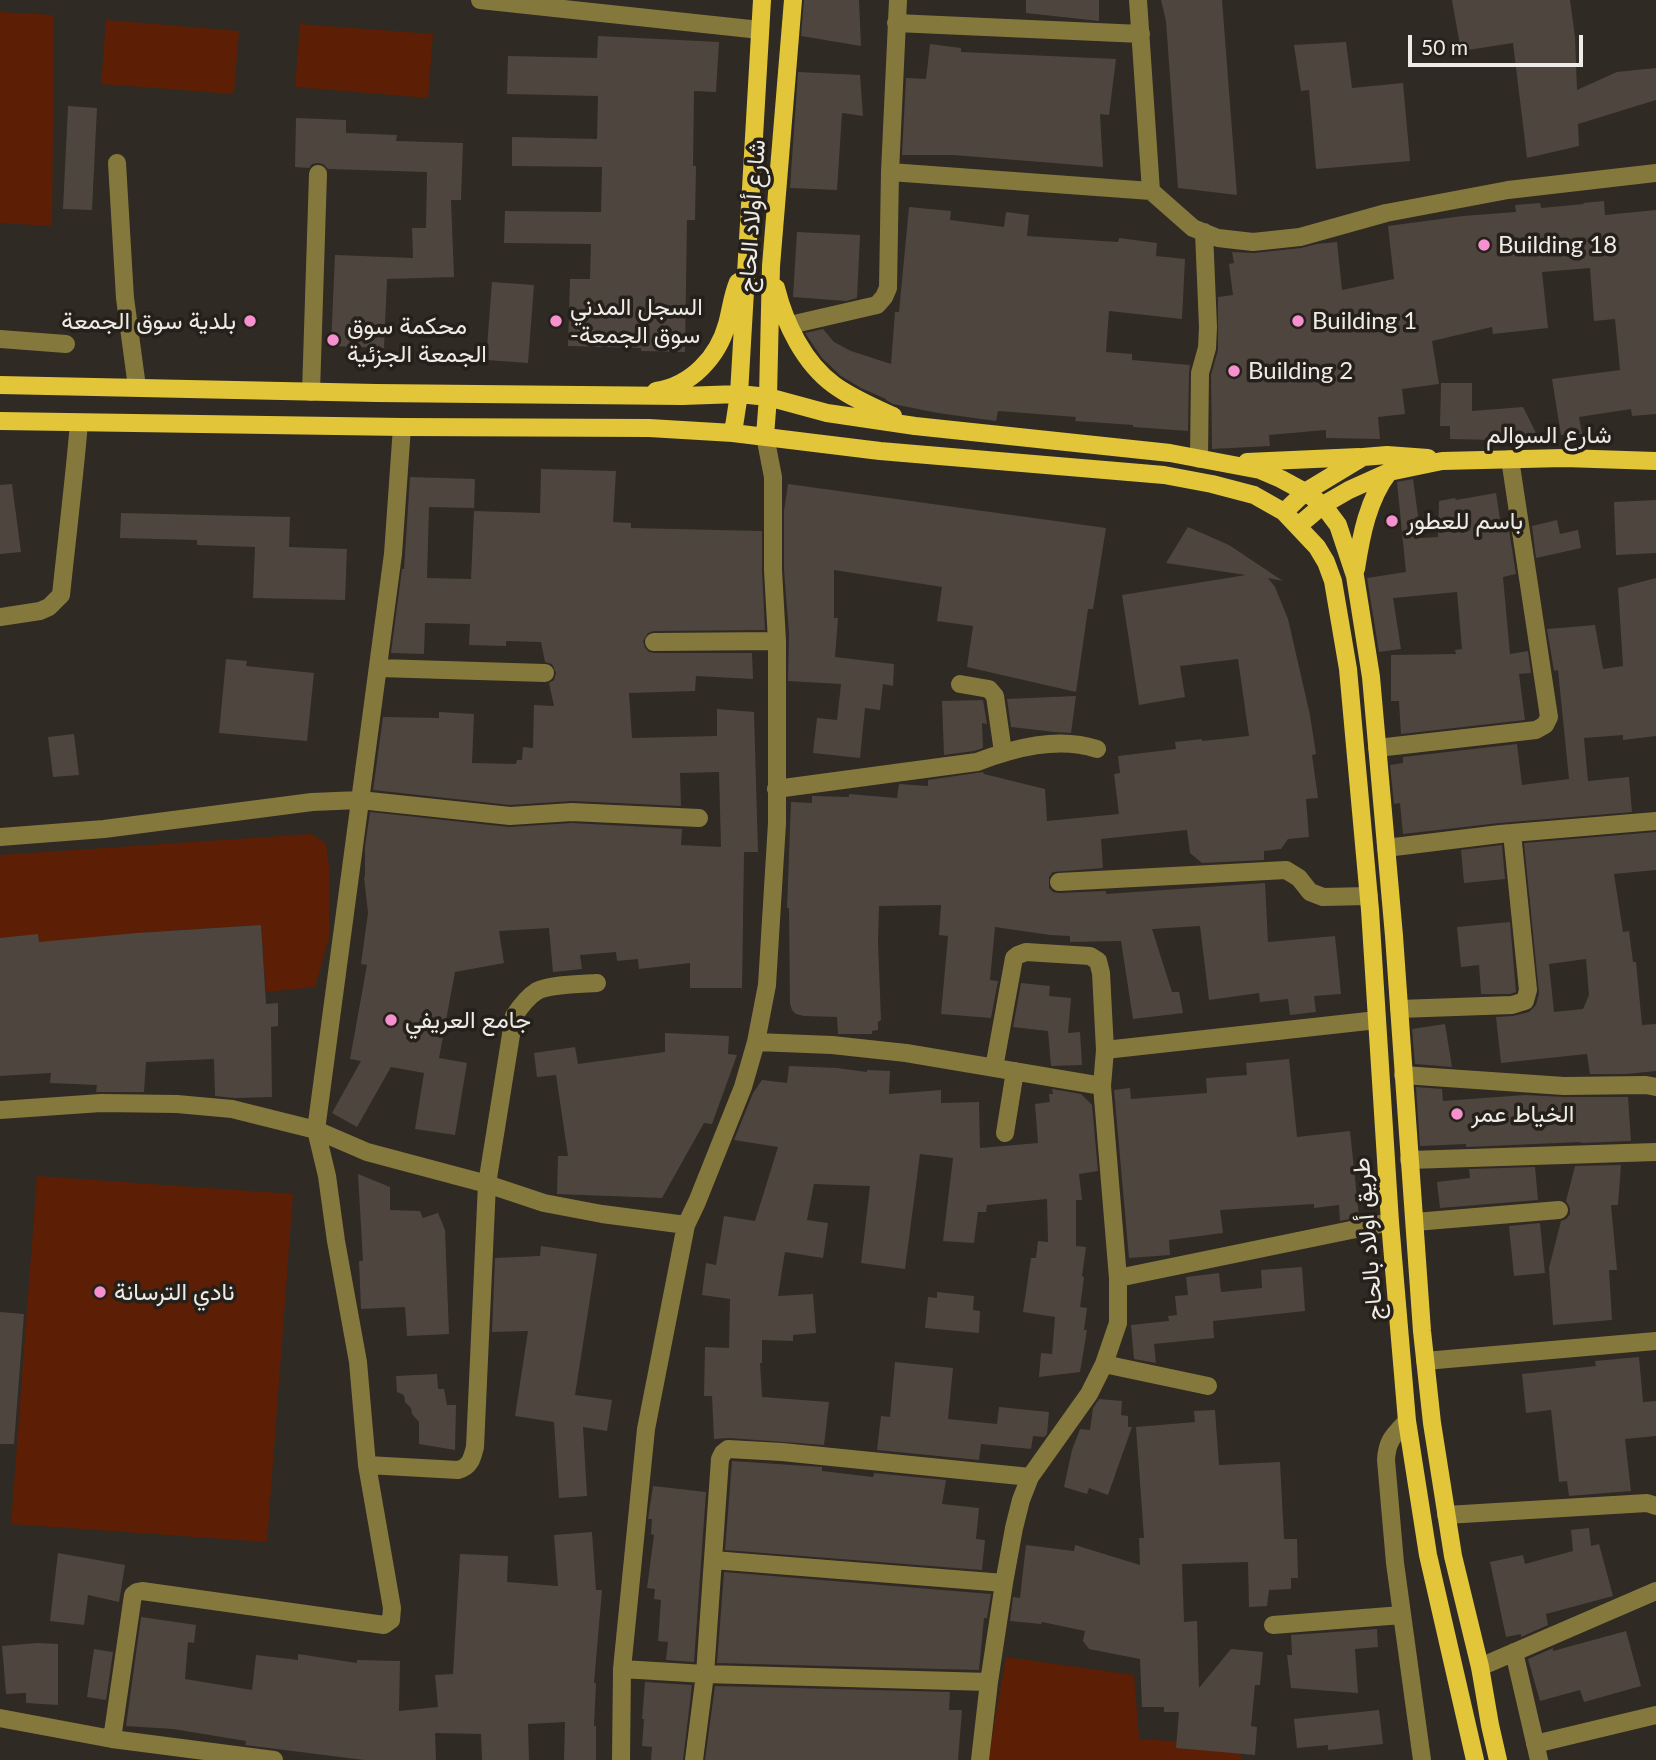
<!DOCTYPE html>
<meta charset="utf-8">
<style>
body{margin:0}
#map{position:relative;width:1656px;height:1760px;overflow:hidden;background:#2f2a23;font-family:Lato,sans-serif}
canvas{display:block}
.scale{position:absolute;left:1408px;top:35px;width:175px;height:32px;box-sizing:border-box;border:4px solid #eeebe6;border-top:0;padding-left:9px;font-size:21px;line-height:24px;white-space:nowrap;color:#eeebe6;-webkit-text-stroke:5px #252019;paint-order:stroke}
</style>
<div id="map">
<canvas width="1656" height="1760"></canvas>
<div class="scale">50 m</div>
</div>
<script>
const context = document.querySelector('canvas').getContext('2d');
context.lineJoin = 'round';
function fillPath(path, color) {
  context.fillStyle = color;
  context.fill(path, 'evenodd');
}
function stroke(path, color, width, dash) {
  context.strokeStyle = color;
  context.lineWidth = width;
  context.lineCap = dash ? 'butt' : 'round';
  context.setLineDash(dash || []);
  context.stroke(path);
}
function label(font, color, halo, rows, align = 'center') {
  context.font = font + ' Lato,Vazirmatn,sans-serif';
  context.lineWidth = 7;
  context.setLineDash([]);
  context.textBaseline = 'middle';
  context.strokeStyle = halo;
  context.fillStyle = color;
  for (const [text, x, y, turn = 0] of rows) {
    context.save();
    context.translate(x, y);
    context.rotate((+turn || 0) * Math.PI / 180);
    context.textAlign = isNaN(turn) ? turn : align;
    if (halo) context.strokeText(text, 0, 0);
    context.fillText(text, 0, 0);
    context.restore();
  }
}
const green = new Path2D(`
 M0,12l54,3 -2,211 -52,-3z
 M106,20l133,11 -5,63 -133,-10z
 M300,24l133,10 -5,64 -133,-11z
 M311,834l15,9 3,25v70l-14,49 -49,5 -5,-67c-47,3 -94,5 -141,10 -39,3 -81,11 -120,5v-85z
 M37,1176l256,18 -26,348 -256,-18z
 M1006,1657l128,18 5,64 98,6 5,15h-254z`);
const building = new Path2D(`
 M804,0h55l2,46 -60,-10z
 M1026,0h73v21l-73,-8z
 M1161,0h61l15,195 -59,-7 -12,-167z
 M1452,0h118l5,37 2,53 40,-18 39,-4v32l-78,24 1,22 -52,12 -14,-115 -52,8z
 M598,36l121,6 -3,50 -22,-1 -1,75h3l-1,54h-8l-2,132 -44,-1v-3l-73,-2 2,-67h20l1,-35 -87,-1 1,-32 96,1 1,-45 -90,-1v-29l85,2 1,-43 -91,-2 1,-38 89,2z
 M1346,42l6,46 51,-5 7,78 -94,8 -7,-79 -8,1 -7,-46z
 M930,44l31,4v4l155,7 -7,56 -9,-1 3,53 -150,-12h-51l4,-77 20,1z
 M798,72l62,3 3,41 -21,-3 -5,77 -47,-2z
 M68,106l29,2 -5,102 -29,-1z
 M296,118l50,2v13l51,2 -1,6 67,2 -2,57h-10l3,77 -67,2 -3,69 -53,-2 4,-91 78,3 -1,-30h14l1,-56 -99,-3 -5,-5 -5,-1 -6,1 -3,4 -14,-1z
 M1604,201l1,14 51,-5v204l-24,2 -1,-7 -52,8 3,17 -21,1 -9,-56 68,-9 -5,-51 -21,2 -4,-53 -48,4 6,56 -55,6 -1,-7 -60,14 7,43 -37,5 3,25 -27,3 2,22 -54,-1v-8l-57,5 1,11 -58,3 -1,-74 7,-25v-53l15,-2 -4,-31 5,-1 -2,-11 22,1 47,-5 16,-4 20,-2 5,48 52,-11 -6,-53 75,-10 53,-4 -1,-7 25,-2 1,5 43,-4 -1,-1z
 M909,207l42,4 -1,9 54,7 2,-15 23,3 -2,21 91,6 1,-4 38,5 -1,13 29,3 -3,60 -73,-8 -3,41 26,2v6l58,5 -1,8 -1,58 -55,-4v-2l-58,-4 1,-4 -78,-6 -2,10 -58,-8 -45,-9 -7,-4v-1l-25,-11 -20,-12 -19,-18 -17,-25 18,-4 11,13 17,9 40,13 4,-52h4z
 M797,232l63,3 -3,63 -11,3 -53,-4z
 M492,282l42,3 -6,78 -42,-3z
 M1441,383h31v28l51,-4 17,34 -90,-2v-13h-10z
 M541,469l75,2 -3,51 18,1v5l131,3v40l3,59 -111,1 -6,2 -5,8 2,7 4,4 5,1h98l1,26 -57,-3 -1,15 -66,2 3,45 85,-2v-27l37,3 4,140h-14l-2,136h-52v-25l-51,6 -1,-10 -21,2 -1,-9 -36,3 2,14 -29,3 -4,-44 -50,3 5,32 -49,9 -16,86 28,5 -12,72 -40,-6 9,-56 -33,-6 -34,60 -25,-14 29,-52 -11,-2 17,-94 -6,-1 7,-51 -4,-36h1v-30l5,-35 139,15 63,-4 110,6 -1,16 40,2 -2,-75 -39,1 1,33 -108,-5 -63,4 -137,-15 10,-73 56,1v-6l35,2 -2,49 44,1 1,-4h5l1,-13 10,1 1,-43 20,1 -5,-23 5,-3 2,-7 -4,-9 -7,-2 -4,-20 -35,-1v5l-37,-1 1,-21 -45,-1 -1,31 -33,-1 11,-84h2l6,-92 65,2 -1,29 -45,-1 -2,71 44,1 3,-68 66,2z
 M1413,479l8,59 17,-1 1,-36 16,-3 1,2 40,-7 6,39 7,-2 7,44 -13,3 7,77 18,-3 3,22 -12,1 6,46 -124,14 -2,-33h-8v-46l65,-1 -1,-4 7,-1 -5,-57 -64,6 8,51 -22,3 -12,-74 39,-6 -9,-90z
 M12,484l9,68 -21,2v-69z
 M788,484l318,44 -13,81h-5l-12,83 -109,-25 6,-41 -36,-5 5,-34 -108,-17v48h4l-3,39 59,7 -1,22 -10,-2 -3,26 -15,-2 -5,50 -47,-5 4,-35 20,2 4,-36 -53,-3 1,-48 -5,-63v-59z
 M1656,500v53l-40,2 -2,-53z
 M121,513l169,4 -1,30 58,2 -2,51 -92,-2 2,-51 -58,-2v-5l-77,-2z
 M1557,520l3,14 18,-4 3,18 -45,10 -4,-32z
 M1188,527l41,18 54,36 -15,-3 7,9 13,32 22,96 6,39 -4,1 6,43 -12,1 3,38 -21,2 -7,10 -17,2v9l-62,3 -12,-10 -3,-23 -86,9 2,29 -50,4 -4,5v11l4,4 6,1 47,-2v3l159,-11 3,59 67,-6 6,58 -27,2 2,16 -26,3 -2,-16 -28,3 -1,-9 -50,7 -9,-74 -48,3 20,63h7l4,21 -50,6 -12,-78 -51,1v-6l-20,-1 -55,-8 -5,53 8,1 -7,37 -50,-4 7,-78 -9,-1 2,-30 -62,1 -1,36 3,78 -3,2v8l-6,1v3h-34l-1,-17 -33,-1 -8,-2 -4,-4 -2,-6 -1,-96h-2l4,-106 21,1v-7l37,1v-3l48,4 2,-14 29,2v-6l55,-8 1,2 61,15 2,32 72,-7 -5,-40 6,-1 -2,-17 58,-7 -1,-7 27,-3v2l47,-5 -11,-77 -58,7 5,31 -46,8 -17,-110 124,-20 -80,-12z
 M1656,578v158l-33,4v-5l-39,3 4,43 41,-4 3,35 -133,11 -96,11 -3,-31 -6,1 -4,-39 13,-2v-6l114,-13 5,41 47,-6 -11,-109 -4,1 -7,-42 48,-4 8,44 20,-3 -5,-78z
 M226,659l21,2 -1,5 68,7 -7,68 -88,-8z
 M1076,696l-5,37 -16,-1 -44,-5 -4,-28z
 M983,700l4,24 -5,-1 1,25 -9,3 -30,4 -2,-54z
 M74,734l5,41 -26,2 -5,-40z
 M1656,832v38l-42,4 9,58 6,-1 4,31h3l6,63 14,-1v47l-29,3h-37l-3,-20 -86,9 -5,-46 17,-1 16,-4 7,-7 3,-12 -15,-150zM1586,959l3,36 -6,14 -29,3 -5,-48z
 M1502,845l3,34 -41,4 -3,-33z
 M1510,922l6,70 -6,2h-29l-2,-29 -18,2 -4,-40z
 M261,925l5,79 12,-1v23l-7,1 1,70 -37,1 -20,-2 -1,-37 -68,3 -2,30h-48l1,-7 -47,-2 1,-10 -51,3v-138l38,-4 1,8 98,-9z
 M1021,983l29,3 -1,10 22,2 -3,35 12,-1 2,33 -31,1 -3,-35 -35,-4z
 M1445,1024l7,43 -37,-3 -3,-35z
 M665,1033l64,3 -1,18 9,1 -25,69 -8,-1 -42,75 -105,-4 1,-38h10l-12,-81 -19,2 -3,-24 41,-6 3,17 87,-12z
 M1289,1059l8,78 53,-6 9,86 -19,4 -1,-16 -25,3v-4l-94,6 3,23 -54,7 1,15 -41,3 -15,-168 16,-2 1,11 76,-6 -1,-15 41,-3 -1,-12z
 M789,1066l48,2 30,4v-2l23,1 -1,23 52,-4v13l38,-1 1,46 58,-5 -3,-39 15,-2 -1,-8h4l-1,-5 29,5 11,11 6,66 -19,3 3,26h-6v46l10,1 -4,29 2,1 -4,30 7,1 -3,22h3l-7,42 -41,5 2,-24 11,1 3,-37 -32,-5 8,-54h5l2,-17 10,1 -1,-43 -60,6 -1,7h-8l-4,31 -31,-2 10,-83 -33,-4 -15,115 -44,-6 9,-77 -56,-2 -7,36 21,3 -5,35 -38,-6 -7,44 35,-2 3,39 -23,2v6l-31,-1v23h-2l2,34 67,5 -5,43 -95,-7 -15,1 -2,-43h-8l1,-49 24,1 1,-49 -28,-4 4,-32 10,2 8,-49 31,5 23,-74 -44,-7 19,-47 9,-13 25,3z
 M1416,1087l26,2 1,12 82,-6 39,2h64l3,44 -51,2 1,-1 -115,5v-3l-46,2z
 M1621,1165l-3,40h-7l6,65h-8l3,50 -59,5 -4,-57 12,-47 5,-2 4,-5v-6l-4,-7 9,-35z
 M1535,1167l3,33 -98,8 -3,-26 33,-4 -1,-9z
 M358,1174l32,13v23l30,1 3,7 15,-5 7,17 4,104 -42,2 -2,-29 -44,2 -2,-48h4z
 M1540,1223l5,50 -31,3 -5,-50z
 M541,1246l56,8 -22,141 37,5 -5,31 -24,-4 4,69 -28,2 -5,-76 -39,-6 13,-85 -36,1 3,-74 45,-2z
 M1302,1267l3,44 -92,10 1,17 -60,6 2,19 -22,-4 -3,-34 38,-4 -1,-5 9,-1 -2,-19 13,-1 -2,-18 33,-4 2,19 41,-4 -1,-18z
 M937,1292l37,4 -1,14 7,1 -1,22 -54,-5 3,-31 9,1z
 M0,1312l24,2 -10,130h-14z
 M1639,1357l4,45 13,-1v35l-31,3 6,52 -62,5 -2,-15 -8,1 -8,-72 -25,3 -4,-39 74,-8 -1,-5z
 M895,1362l58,6 -5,51 49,5 2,-17 50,5 -2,22 -3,3 -11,-1 -2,13 -50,-5 -2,16 -102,-10 4,-34 9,1z
 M437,1374l1,15h6l3,16h9l-1,45 -36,-6v-22l-7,-8 -1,-6 -6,-6 -1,-7 -7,-3 -1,-16z
 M1099,1399l23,2 -1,14 7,1v11h4l-24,68 -19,-7 -2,6 -23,-7 8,-37 8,-21 10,1 3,-22z
 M1215,1410l4,55 61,-3 4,77h13l1,39h-7v11l-22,1 -2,16 -18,1 -1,-45 -66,2 2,58 13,-1 2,67 32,-39 32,3 -3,33h-5l-4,41 6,1 -2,28 -79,-7 3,-36h-15v-5h-22l-2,-48 -51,-10 -6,-8 2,-10 -43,-9 -1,2 -31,-3 3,-24 7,1 6,-53 48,6 1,-6 65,20 -1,-27h5l-8,-111 59,-5 -1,-11z
 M732,1461l90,6v4l51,6 1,-4 72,7 -4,24 37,4 -3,31 9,1 -3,30 -257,-20z
 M653,1486l53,6 -12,170 -28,-2 2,-18 -10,-1 3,-41 -7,-1 1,-10 -8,-1 7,-53 -3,-1 1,-15h-4z
 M1589,1528l2,18 8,-2 14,52 -67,18 2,11 -27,12v-3l-15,3 -16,-75 33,-7 2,9 48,-13 -2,-21z
 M592,1532l4,58h6l-8,93h2l-2,43h2v34h-32l1,-38 -37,2 1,36h-47l-1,-26 -46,-1 1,27h-72l-119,-15 1,-4 -73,-12 -47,-3 15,-109 55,8 -2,18 -6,-1 -3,37 67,11 4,-35 42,5v-6l59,9v-3l43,1 -1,50 39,-4 -3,-32 18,-1 7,-120 48,2 -1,26 51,4 -4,-51z
 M58,1553l67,12 -6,37 -31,-7 -4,30 -34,-4z
 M724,1572l267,22 -4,24h-3l-5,52 -262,-7z
 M1377,1629l1,18 -23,2 3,44 -67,-5 -4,-33h5l-1,-20z
 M1626,1631l15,55 -57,16 -4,-12 -40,11 -12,-42 25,-11v3z
 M37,1643l21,1v61l-32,-2v-10l-20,1 -4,-48z
 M94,1649l19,3 -7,48 -19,-3z
 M645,1682l47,3 -9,75h-32l1,-13 -10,-1 2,-27h-2z
 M715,1686l235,6 -1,18h13l-4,50h-253z
 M1379,1710l4,34 -55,6v-5l-31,3 -3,-29z`);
const minor = new Path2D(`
 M480,0l280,30
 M1138,0l13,191
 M896,23l245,11
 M117,163l8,135 12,89
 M890,172l261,19 42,37 25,10 35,4 47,-5 86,-24 122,-23 148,-17
 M790,325l87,-20 7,-8 4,-9 2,-116 8,-172
 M0,339l66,5
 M311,392l7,-218
 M1199,459l1,-86 7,-25 1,-21 -4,-95
 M0,617l40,-6 9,-4 12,-12c6,-57 13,-114 18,-172
 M654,642l123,-1
 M379,668l166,5
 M960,684l29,5 6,7 8,56
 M1377,748l159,-18 9,-5 4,-8 -39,-258
 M776,789l201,-27c37,-14 81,-26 120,-13
 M0,837l104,-8 208,-27 48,-2 150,16 62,-4 127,6
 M1386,848l114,-14 156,-13
 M1059,882l227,-12 13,8 11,14 13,5 46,-1
 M1399,1009l113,-4 13,-4 3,-11 -16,-157
 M756,1042l76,3 74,8 196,33
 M1105,1050l272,-30
 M1403,1075l161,11 82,-1 10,2
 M0,1110l101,-7 76,1 55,5 84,21 51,22 120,32 57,19 58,11 84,11
 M1005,1133l10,-62
 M1409,1160l247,-8
 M1415,1222l144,-12
 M1118,1278l272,-56
 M1425,1361l231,-20
 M1104,1364l104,22
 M1407,1421c-13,14 -20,19 -21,39l9,103 27,197
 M367,1465l91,5c12,-3 14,-11 17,-23l12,-263 27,-168c6,-9 13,-19 23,-25 13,-7 44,-7 60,-8
 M1446,1515l201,-12 9,3
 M713,1560l291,23
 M1273,1625l129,-10
 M1514,1652l25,108
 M1480,1667l176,-76
 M622,1669l83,5 284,8
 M0,1718l112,21 162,21
 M112,1739l21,-144 4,-3 5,-1 242,34 7,-5 1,-12 -25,-143 -9,-103 -22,-121 -9,-65 -11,-46 77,-576 9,-127
 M1535,1744l121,-29
 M621,1760l1,-91 24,-240 40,-204 11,-23 46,-115 13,-45 11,-57 10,-162v-182l-4,-71v-93l-8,-41
 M694,1760l11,-86 15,-215 3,-6 5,-4 54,3 248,25
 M980,1760l9,-78 15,-99 10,-55 7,-28 9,-23 59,-83 15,-30 14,-41v-45l-16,-192 3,-36 -4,-77 -3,-12 -8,-5 -64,-4 -8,3 -4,3 -20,110`);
const major = new Path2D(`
 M776,288c9,36 28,75 58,97 18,13 39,22 59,31
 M0,385l376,8 306,3 57,-2 29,3 59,16 88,13 255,27 90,17 21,9 24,13 18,13 15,20 17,51 16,101 23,259 28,395 10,92 21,133 27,111 10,58 8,35
 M656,391c35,-5 62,-34 71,-67 4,-14 5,-28 11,-42
 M0,421l402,6 247,1 84,5 147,18 284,24 48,9 42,11 30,17 33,35 9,15 7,19 15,88 22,241 20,312 17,199 21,134 47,205
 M733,433l6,-39 23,-394
 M765,436l3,-39 3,-131 22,-266
 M1247,462l112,-5
 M1284,512l21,-20 58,-35 24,-2 41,3
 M1298,526l25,-21 26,-15 40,-18 53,-11 122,-3 92,3
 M1356,569c5,-33 12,-70 33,-97`);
const markers = [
 [1484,245,7,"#f690cf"],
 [250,321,7,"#f690cf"],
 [556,321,7,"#f690cf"],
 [1298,321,7,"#f690cf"],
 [333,340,7,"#f690cf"],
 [1234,371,7,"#f690cf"],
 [1392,521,7,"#f690cf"],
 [391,1020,7,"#f690cf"],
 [1457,1114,7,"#f690cf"],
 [100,1292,7,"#f690cf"]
];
const streetNames = [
 ["شارع أولاد الحاج",752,216,-86],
 ["شارع السوالم",1549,435],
 ["طريق أولاد بالحاج",1368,1239,-95]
];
const poiNames = [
 ["Building 18",1498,245],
 ["السجل المدني",570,307],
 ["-سوق الجمعة",570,335],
 ["بلدية سوق الجمعة",236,321,"right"],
 ["Building 1",1312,321],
 ["محكمة سوق",347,326],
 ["الجمعة الجزئية",347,354],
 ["Building 2",1248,371],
 ["باسم للعطور",1406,521],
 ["جامع العريفي",405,1020],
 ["الخياط عمر",1471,1114],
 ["نادي الترسانة",114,1292]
];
fillPath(green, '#5c1f05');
fillPath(building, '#4e453f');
stroke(minor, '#85783d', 18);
stroke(major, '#e2c538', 18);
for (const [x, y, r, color] of markers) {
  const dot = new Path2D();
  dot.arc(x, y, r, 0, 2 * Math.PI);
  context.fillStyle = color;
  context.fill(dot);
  stroke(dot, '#252019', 2.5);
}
label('24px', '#eeebe6', '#252019', streetNames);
label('24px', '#eeebe6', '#252019', poiNames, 'left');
</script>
